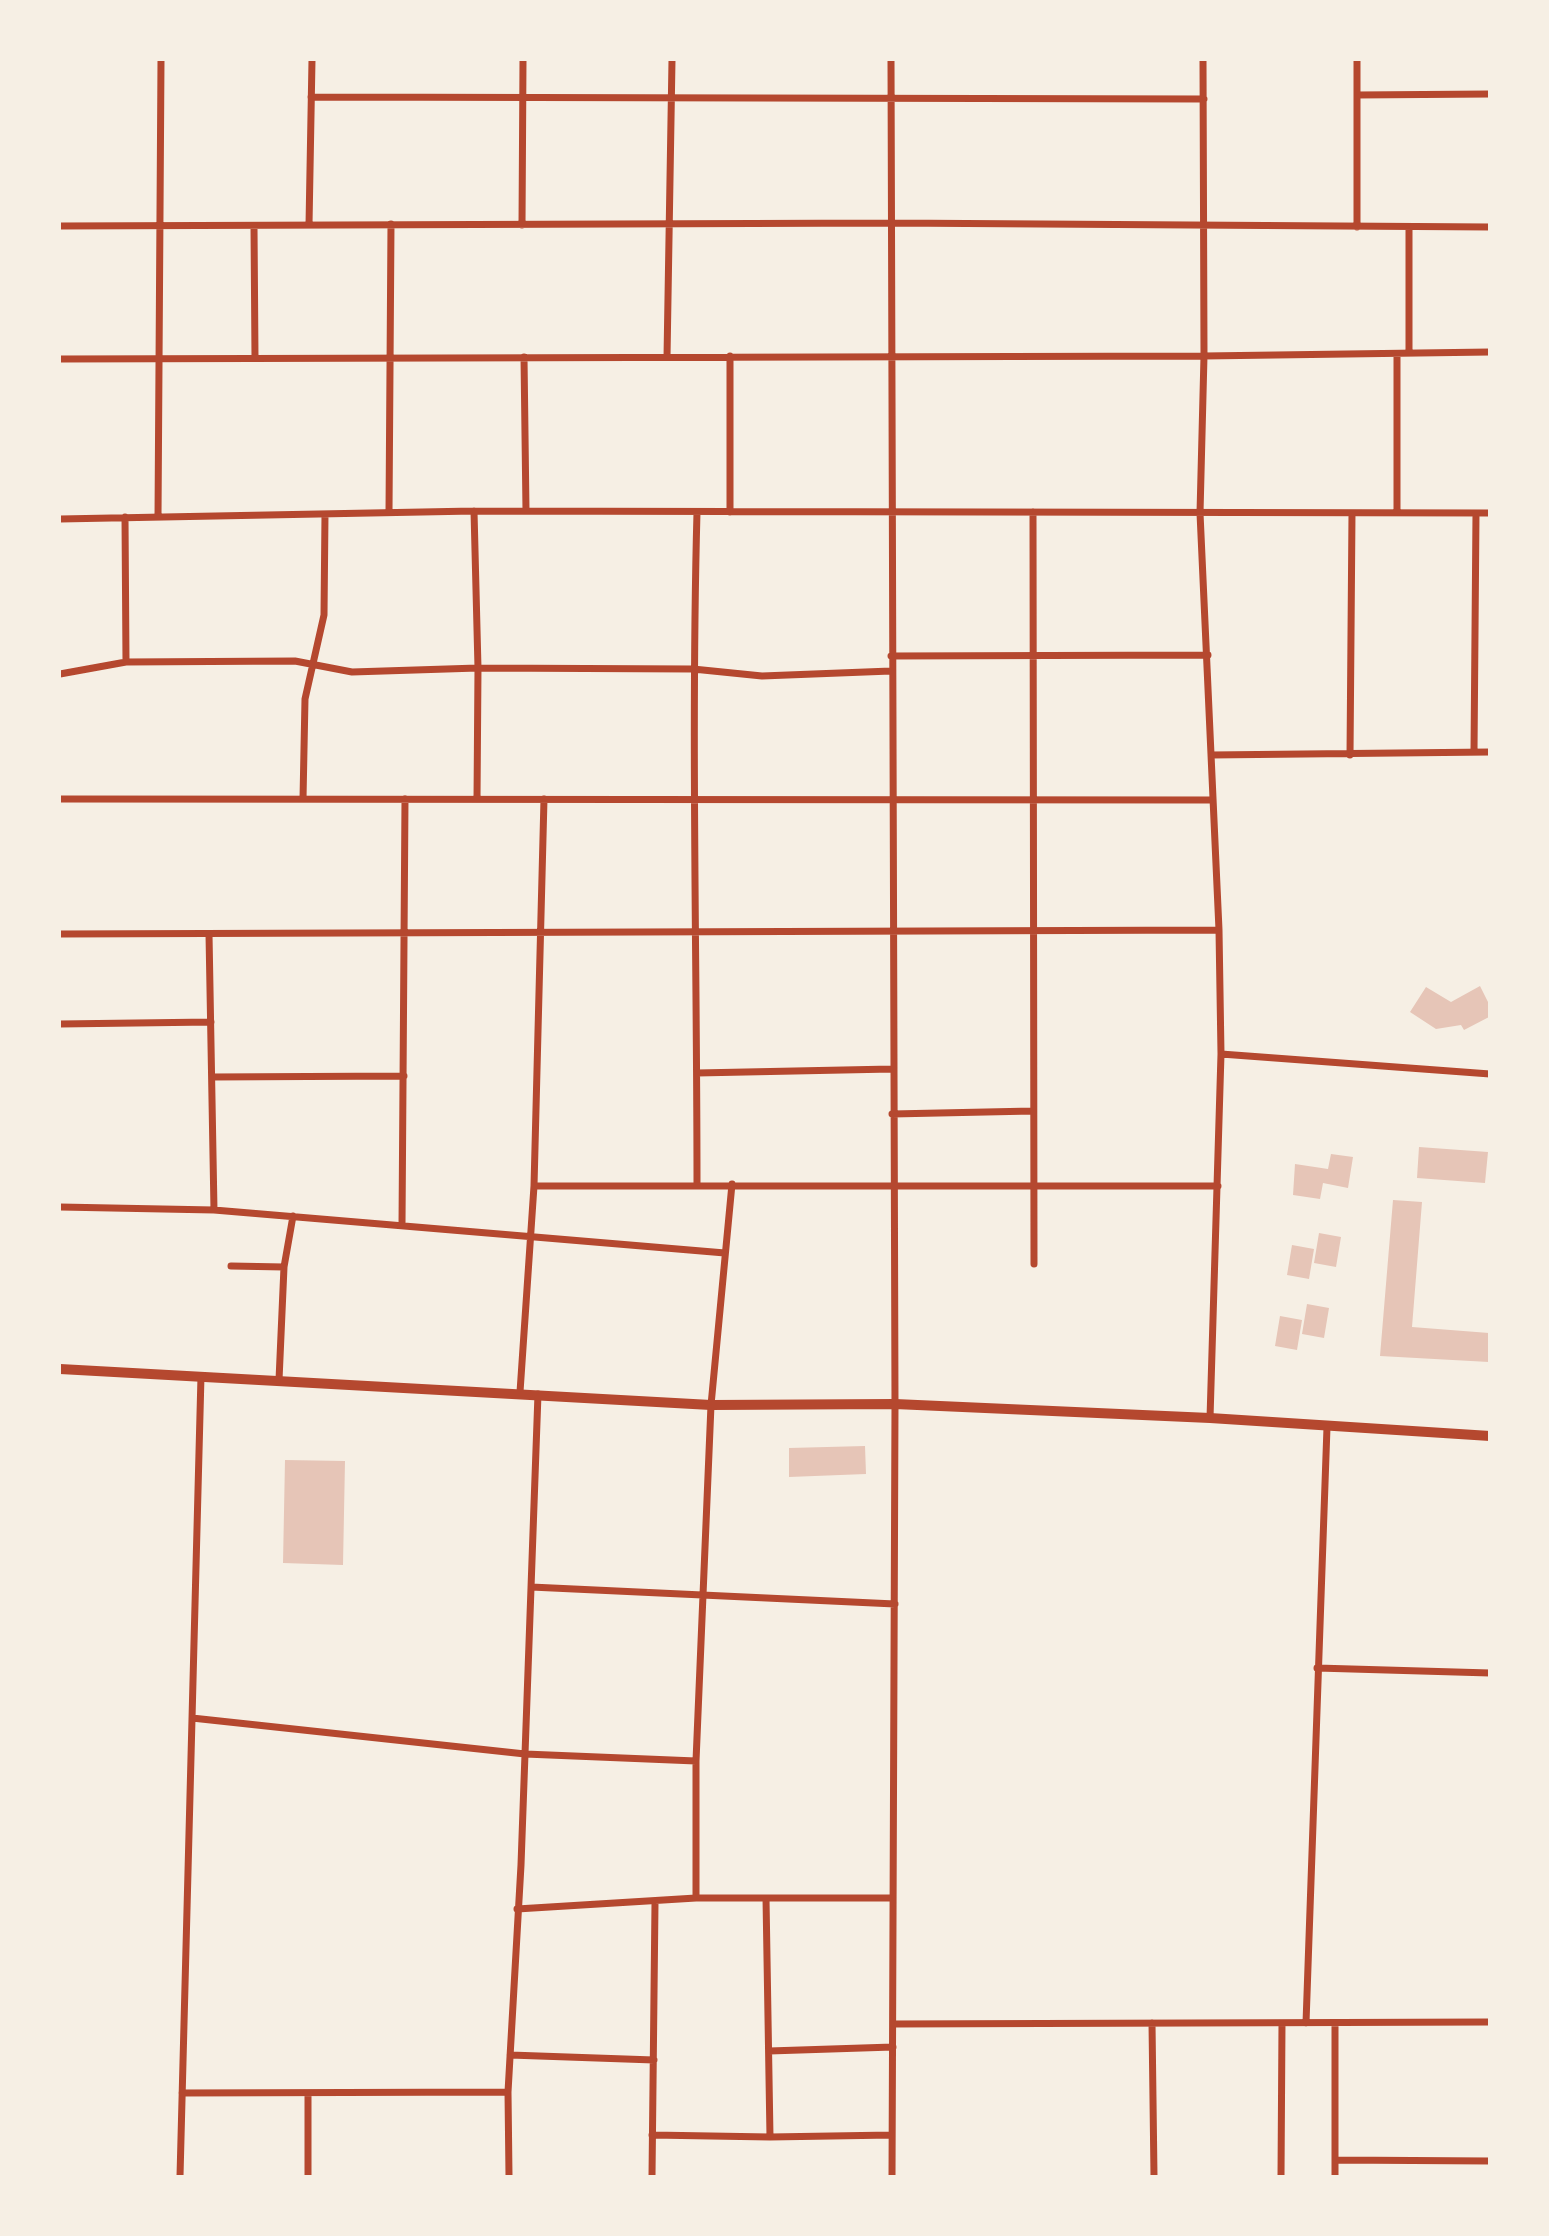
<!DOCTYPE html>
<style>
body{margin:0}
#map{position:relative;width:1549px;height:2236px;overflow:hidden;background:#f6efe4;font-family:Helvetica,sans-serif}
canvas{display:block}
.frame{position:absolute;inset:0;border:61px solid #f6efe4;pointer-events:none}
</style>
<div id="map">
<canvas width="1549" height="2236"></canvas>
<div class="frame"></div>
</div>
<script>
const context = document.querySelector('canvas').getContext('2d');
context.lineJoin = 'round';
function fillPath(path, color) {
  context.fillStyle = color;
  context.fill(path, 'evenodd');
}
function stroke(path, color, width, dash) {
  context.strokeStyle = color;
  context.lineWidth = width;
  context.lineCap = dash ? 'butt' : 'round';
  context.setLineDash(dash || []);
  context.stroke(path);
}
const building = new Path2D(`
 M1480,986l9,18v13l-25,13 -3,-5 -25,4 -26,-17 16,-25 25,15z
 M1419,1147l69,5 -3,31 -68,-5z
 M1331,1154l22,3 -5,31 -25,-5 -3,16 -27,-4 2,-31 33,5z
 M1393,1200l29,2 -10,125 77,6v29l-109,-6z
 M1319,1233l22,4 -5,30 -22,-4z
 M1292,1245l22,4 -5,30 -22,-4z
 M1307,1304l22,4 -5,30 -22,-4z
 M1280,1316l22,4 -5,30 -22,-4z
 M865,1446l1,28 -77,3v-29z
 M285,1460l60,1 -2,104 -60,-2z`);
const minor = new Path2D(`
 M891,60l4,1344 -3,772
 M1203,60l1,296 -4,157 19,417 2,124 -11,364
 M1357,60v167
 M1357,95l133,-1
 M311,97l893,2
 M309,225l3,-165
 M522,225l1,-165
 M60,226l831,-3 599,4
 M254,226l1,132
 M1409,227v126
 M1397,354v159
 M524,357l2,154
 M667,357l5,-297
 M60,359l1144,-3 286,-4
 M474,511l4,157 -1,131
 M389,512l2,-288
 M697,512c-6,224 0,448 0,672
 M730,512v-156
 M1033,512l1,752
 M125,517l1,145
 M158,517l3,-457
 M60,519l414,-8 1016,2
 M891,656l317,-1
 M60,674l66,-12 169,-1 57,11 126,-4 215,1 69,7 129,-5
 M1474,752l2,-239
 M1211,755l279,-3
 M1350,755l2,-242
 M60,799l1153,1
 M303,799l2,-100 19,-84 1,-101
 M60,934l1159,-4
 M209,934l5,276
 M60,1024l151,-2
 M1221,1054l269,20
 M697,1073l195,-4
 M212,1077l192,-1
 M892,1114l141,-3
 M534,1186h684
 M60,1207l154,3 511,43
 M402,1225l3,-426
 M231,1266l53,1
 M279,1380l5,-113 9,-51
 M520,1392l14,-206 10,-387
 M531,1587l364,17
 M1317,1668l173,5
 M192,1718l333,36 171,7
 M696,1898v-137l15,-356 21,-221
 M766,1898l4,239
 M517,1909l179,-11h197
 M1152,2023l2,153
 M1306,2023l21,-596
 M1335,2023v153
 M893,2024l597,-2
 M769,2051l124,-4
 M510,2055l144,5
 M182,2093l326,-1
 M652,2135l118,2 122,-2
 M1335,2160l155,1
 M180,2176l21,-800
 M308,2176v-83
 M509,2176l-1,-84 13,-227 17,-471
 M652,2176l3,-273
 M1281,2176l1,-153`);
const tertiary = new Path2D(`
 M60,1369l651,36 184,-1 315,14 280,18`);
fillPath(building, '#e6c5b7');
stroke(minor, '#b5482f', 7);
stroke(tertiary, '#b5482f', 10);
</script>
